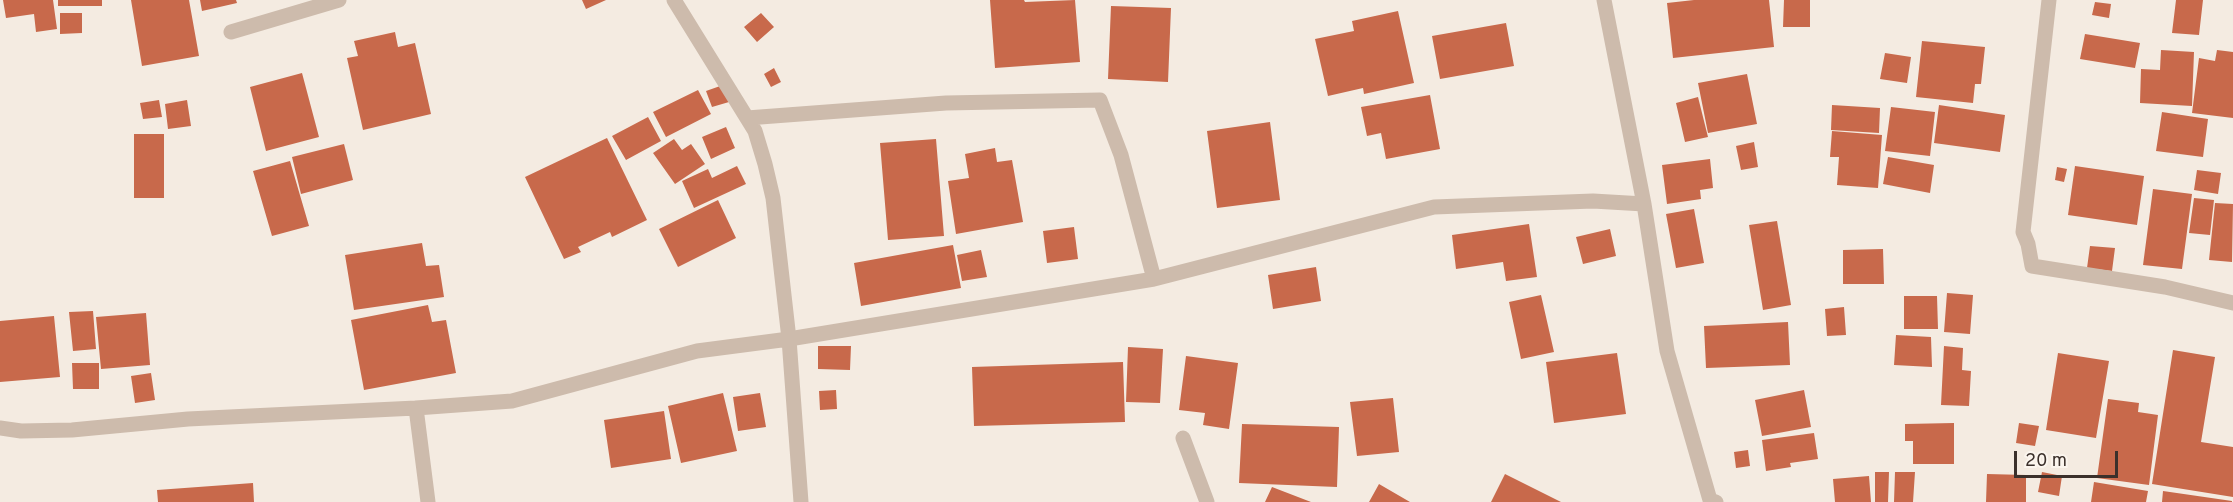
<!DOCTYPE html>
<style>
body{margin:0}
#map{position:relative;width:2233px;height:502px;overflow:hidden;background:#f4ebe1;font-family:Overpass,sans-serif}
canvas{display:block}
.scale{position:absolute;left:2014px;top:451px;width:104px;height:27px;box-sizing:border-box;border:3px solid #3b302b;border-top:0;padding-left:8px;font-size:18px;line-height:21px;white-space:nowrap;color:#3b302b;-webkit-text-stroke:4px #fbf5ee;paint-order:stroke}
</style>
<div id="map">
<canvas width="2233" height="502"></canvas>
<div class="scale">20 m</div>
</div>
<script>
const context = document.querySelector('canvas').getContext('2d');
context.lineJoin = 'round';
function fillPath(path, color) {
  context.fillStyle = color;
  context.fill(path, 'evenodd');
}
function stroke(path, color, width, dash) {
  context.strokeStyle = color;
  context.lineWidth = width;
  context.lineCap = dash ? 'butt' : 'round';
  context.setLineDash(dash || []);
  context.stroke(path);
}
const building = new Path2D(`
 M3,0h50l4,29 -21,3 -2,-18 -28,4z
 M58,0h44v6h-44z
 M131,0h58l10,56 -57,10z
 M200,0h36l1,3 -35,8z
 M582,0h24l-20,9z
 M990,0h34l1,2 50,-2 5,62 -85,6z
 M1694,0h75l5,47 -101,11 -6,-55z
 M1784,0h26v27h-27z
 M2176,0h27l-4,35 -27,-2z
 M2095,2l16,2 -2,14 -17,-3z
 M1111,6l60,2 -3,74 -60,-3z
 M1398,11l16,72 -50,11 -1,-6 -35,8 -13,-57 39,-8 -2,-10z
 M60,13h22v20l-22,1z
 M761,13l13,14 -17,15 -13,-15z
 M1506,23l8,43 -74,13 -8,-43z
 M395,32l3,15 17,-4 16,71 -68,16 -16,-72 11,-2 -4,-15z
 M2085,34l55,9 -5,25 -55,-9z
 M1922,41l63,6 -4,37h-6l-2,19 -57,-6z
 M2161,50l33,2 -2,54 -52,-3 1,-34 19,1z
 M2217,50l16,2v66l-41,-5 7,-55 16,3z
 M1885,53l26,4 -4,26 -27,-4z
 M774,68l7,14 -10,5 -7,-13z
 M302,73l17,64 -53,14 -16,-64z
 M1747,74l10,50 -49,9 -10,-50z
 M723,85l6,17 -17,5 -6,-16z
 M698,90l13,24 -45,23 -13,-25z
 M1430,95l10,54 -54,10 -5,-26 -14,3 -6,-29z
 M1698,97l10,40 -23,5 -9,-39z
 M159,100l3,17 -19,2 -3,-16z
 M187,100l4,26 -23,3 -3,-25z
 M1832,105l48,3 -1,25 -48,-3z
 M1939,105l66,10 -5,37 -66,-9z
 M1891,107l44,5 -5,44 -45,-5z
 M2162,112l46,7 -5,38 -47,-6z
 M648,117l13,24 -35,19 -14,-24z
 M1270,122l10,78 -63,8 -10,-77z
 M726,127l9,21 -24,11 -9,-22z
 M1832,131l50,4 -4,53 -41,-3 2,-28h-9z
 M134,134h30v64h-30z
 M607,138l40,82 -35,17 -2,-5 -32,15 3,5 -17,7 -39,-82z
 M674,139l8,11 9,-6 14,20 -30,20 -22,-31z
 M936,139l8,97 -56,4 -8,-97z
 M1754,142l4,25 -17,3 -5,-24z
 M344,144l9,36 -52,14 -9,-37z
 M995,148l2,14 15,-2 11,62 -67,12 -8,-53 21,-3 -4,-24z
 M1888,157l46,8 -4,28 -47,-9z
 M1710,159l3,29 -13,2 1,9 -34,5 -5,-39z
 M290,161l19,65 -37,10 -19,-65z
 M737,166l9,18 -52,24 -12,-27 26,-12 4,9z
 M2075,166l69,10 -7,49 -69,-10z
 M2057,167l10,2 -3,13 -9,-2z
 M2197,170l24,3 -3,21 -24,-4z
 M2153,189l39,5 -10,75 -39,-4z
 M2194,198l20,2 -4,35 -21,-2z
 M718,200l18,38 -58,29 -19,-38z
 M2215,203l18,1 -1,58 -23,-2z
 M1694,209l10,54 -28,5 -10,-54z
 M1777,221l14,84 -28,5 -14,-85z
 M1529,224l8,53 -31,4 -3,-19 -47,7 -4,-34z
 M1074,227l4,32 -31,4 -4,-32z
 M1610,229l6,27 -33,8 -7,-27z
 M422,243l4,23 13,-1 5,32 -90,13 -9,-55z
 M953,245l8,43 -100,18 -7,-43z
 M2090,246l25,2 -3,23 -25,-3z
 M1883,249l1,35h-41v-34z
 M981,250l6,27 -25,4 -5,-26z
 M1316,267l5,34 -48,8 -5,-34z
 M1947,293l26,2 -3,39 -26,-2z
 M1541,295l13,57 -33,7 -12,-57z
 M1904,296h33l1,33h-34z
 M428,305l4,17 14,-2 10,53 -92,17 -13,-70z
 M1844,307l2,28 -19,1 -2,-27z
 M93,311l3,38 -23,2 -4,-39z
 M146,313l4,52 -49,4 -5,-52z
 M54,316l6,61 -60,5v-61z
 M1788,322l2,43 -84,3 -2,-42z
 M1896,335l35,2 1,30 -38,-2z
 M818,346h33l-1,24 -32,-1z
 M1944,346l19,2 -1,22 9,1 -2,35 -28,-1z
 M1128,347l35,2 -3,54 -34,-1z
 M2173,350l42,7 -14,85 32,5v50l-81,-13z
 M1617,353l9,61 -72,9 -8,-61z
 M2058,353l51,8 -13,77 -50,-8z
 M1186,356l52,7 -9,66 -26,-4 2,-12 -26,-3z
 M1123,362l2,60 -151,4 -2,-59z
 M72,363h27v26h-26z
 M151,373l4,27 -20,3 -4,-27z
 M836,390l1,19 -17,1 -1,-19z
 M1804,390l7,37 -49,9 -7,-36z
 M723,393l14,58 -56,12 -13,-57z
 M760,393l6,34 -28,4 -5,-34z
 M1393,398l6,54 -42,4 -7,-54z
 M2108,399l31,4 -1,9 20,3 -9,70 -52,-7z
 M664,411l7,48 -60,9 -7,-48z
 M1954,423v41h-41v-23h-8v-17z
 M2019,423l20,3 -4,20 -19,-3z
 M1242,424l97,3 -2,60 -98,-4z
 M1814,433l4,26 -28,4 1,4 -25,4 -4,-31z
 M1748,450l2,16 -14,2 -2,-16z
 M1875,472h14l-1,30h-13z
 M1895,472h20l-2,30h-19z
 M2042,472l20,4 -3,20 -21,-4z
 M1505,474l56,28h-70z
 M1987,474l39,1v27h-40z
 M1869,476l2,26h-36l-2,-23z
 M2094,482l54,9 -2,11h-55z
 M253,483l1,19h-96l-1,-12z
 M1379,484l31,18h-41z
 M1272,487l39,15h-46z
 M2163,491l69,10v1h-70z`);
const minor = new Path2D(`
 M674,0l81,131 10,33 8,34 16,141 12,163
 M1604,0l40,204 23,147 43,149 6,2
 M2049,0l-26,232 5,12 4,22 133,21 68,16
 M231,32l108,-32
 M747,118l199,-15 154,-3 21,55 33,124
 M416,408l12,94
 M0,428l21,3 51,-1 116,-11 228,-11 96,-7 185,-50 92,-12 365,-60 280,-72 159,-6 51,3
 M1183,438l24,64`);
fillPath(building, '#c8694b');
stroke(minor, '#cdbbac', 15);
</script>
